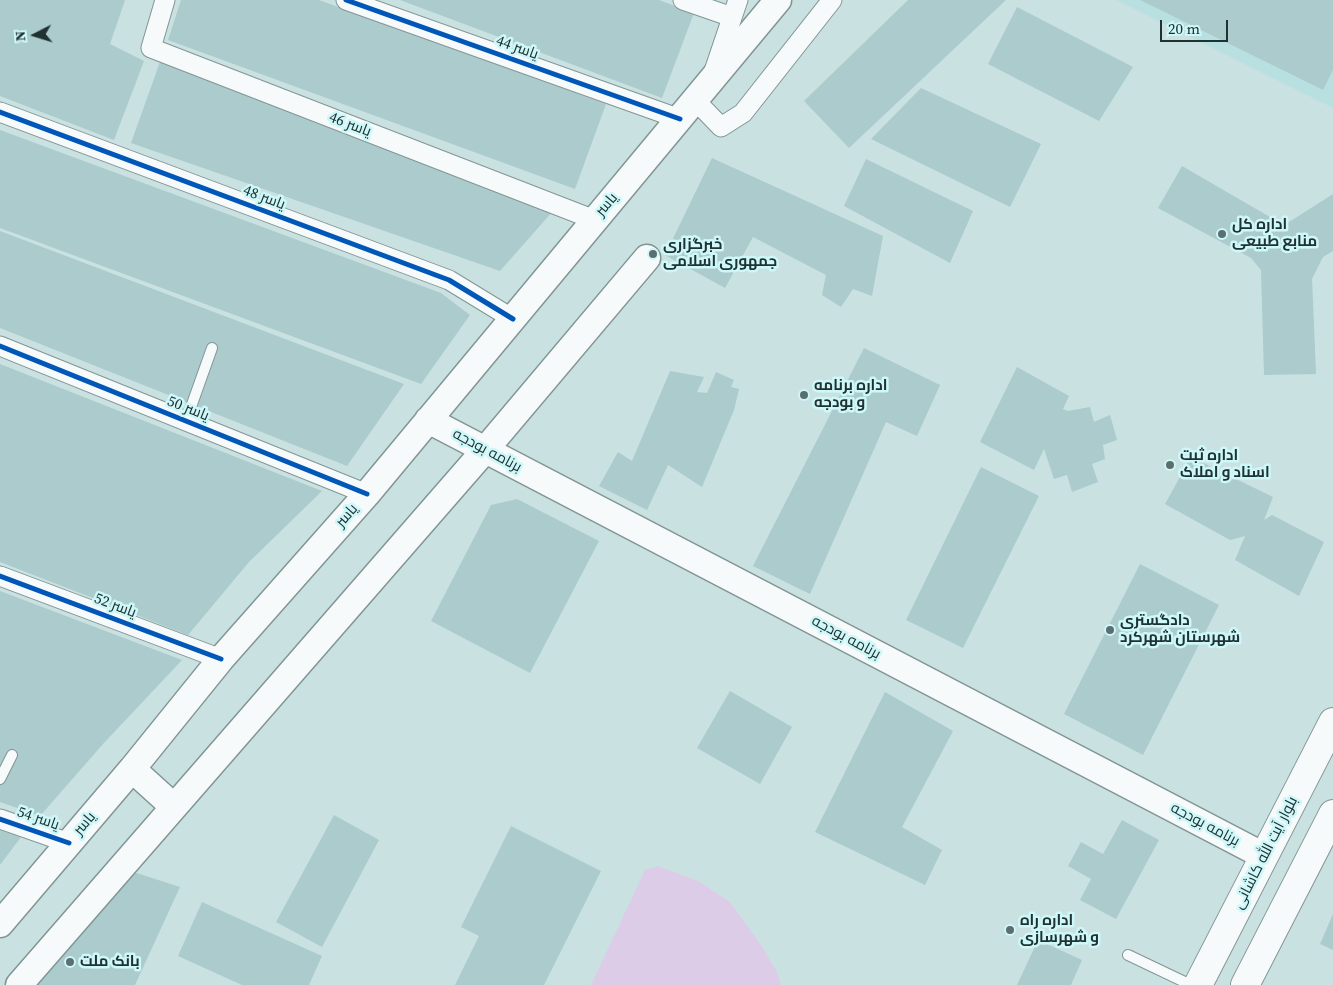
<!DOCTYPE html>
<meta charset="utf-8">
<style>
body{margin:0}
#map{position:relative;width:1333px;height:985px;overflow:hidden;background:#cae1e1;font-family:"Source Serif 4",serif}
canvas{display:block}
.north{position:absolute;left:10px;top:10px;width:50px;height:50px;-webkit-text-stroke:4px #cdf7f8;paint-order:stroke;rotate:265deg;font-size:14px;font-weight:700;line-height:20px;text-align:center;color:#203131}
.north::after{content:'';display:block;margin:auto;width:18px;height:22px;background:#203131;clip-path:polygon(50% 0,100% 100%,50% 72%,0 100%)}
.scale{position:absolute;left:1160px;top:20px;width:68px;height:22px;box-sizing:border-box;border:2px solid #203131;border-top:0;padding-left:6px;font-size:15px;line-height:18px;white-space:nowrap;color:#203131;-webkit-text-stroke:4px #cdf7f8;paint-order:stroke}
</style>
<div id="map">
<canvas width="1333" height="985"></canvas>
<div class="north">N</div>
<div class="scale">20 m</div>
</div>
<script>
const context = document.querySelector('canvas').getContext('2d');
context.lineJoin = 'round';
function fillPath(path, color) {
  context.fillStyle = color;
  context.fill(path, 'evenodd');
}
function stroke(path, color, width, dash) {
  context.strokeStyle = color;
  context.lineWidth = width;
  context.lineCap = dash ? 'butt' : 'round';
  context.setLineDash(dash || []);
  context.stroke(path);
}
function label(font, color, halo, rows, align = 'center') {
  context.font = font + ' "Source Serif 4",Cairo,serif';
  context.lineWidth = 5;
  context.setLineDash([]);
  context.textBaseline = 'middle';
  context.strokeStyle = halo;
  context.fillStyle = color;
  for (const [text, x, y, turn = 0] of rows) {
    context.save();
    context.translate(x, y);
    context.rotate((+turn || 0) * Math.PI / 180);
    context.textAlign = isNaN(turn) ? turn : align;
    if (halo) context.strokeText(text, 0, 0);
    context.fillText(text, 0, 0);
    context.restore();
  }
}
const built = new Path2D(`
 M1116,0h24l183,90 10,-20v38z`);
const green = new Path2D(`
 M658,866l42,16 30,20 33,46 14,24 4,13h-190l54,-115z`);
const building = new Path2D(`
 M0,0h125l-15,44 34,17 -30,79 -114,-44z
 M181,0h138l287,104 -31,85 -407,-149z
 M400,0h259l35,13 -32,85z
 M908,0h98l-157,148 -45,-47z
 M1140,0h193v70l-10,20z
 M1017,7l116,60 -34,54 -111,-57z
 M161,59l392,152 -53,60 -369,-128z
 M921,88l120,56 -31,63 -139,-68z
 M0,130l441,163 29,22 -49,69 -421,-156z
 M712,158l171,78 -11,60 -19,-7 -12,18 -19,-12 4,-20 -73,-38 -28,51 -60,-33z
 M866,159l107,52 -23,52 -106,-57z
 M1182,166l88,51 19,5 44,-28v57l-10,6 -11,22 4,95 -52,1 -3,-105 -10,-12 -93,-50z
 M0,231l404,153 -57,82 -347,-138z
 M864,348l76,37 -23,51 -31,-14 -76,172 -57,-28z
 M0,364l322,127 -73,71 -61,73 -188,-73z
 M1017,367l52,29 -6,13 5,2 22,-4 4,15 16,-7 7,25 -14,5 2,14 -13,5 6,18 -26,10 -5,-17 -13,4 -10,-30 -10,21 -54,-28z
 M670,371l34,6 -7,15 10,1 9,-21 18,8 -3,7 8,2 -5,21 -32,77 -34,-22 -21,45 -48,-24 19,-34 14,9z
 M1191,457l82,40 -9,23 8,-5 52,27 -25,54 -64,-36 10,-24 -15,4 -65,-36z
 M981,467l58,29 -76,152 -57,-28z
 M517,499l82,42 -69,132 -99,-52 60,-116z
 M1140,564l79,41 -76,150 -79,-41z
 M0,591l182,69 -79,84 -63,72 -40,-14z
 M730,691l62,36 -32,57 -63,-36z
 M885,692l68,39 -51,96 40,23 -17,35 -110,-53z
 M334,815l45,25 -57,107 -46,-25z
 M1122,820l37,20 -43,79 -36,-19 11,-21 -23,-13 13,-24 22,12z
 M511,826l90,45 -57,114h-89l24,-49 -18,-9z
 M0,830l21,7 -21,28z
 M121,868l59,19 -45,98h-107z
 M202,902l120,54 -13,29h-67l-64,-29z
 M1333,914v36l-13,-6z
 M1038,940l44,20 -11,25h-54z`);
const lane = new Path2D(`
 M186,421l26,-73
 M0,779l12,-24
 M1128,955l63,30`);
const street = new Path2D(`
 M165,0l-14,48 444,172
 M346,0l334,119
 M683,0l49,17
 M714,71l24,-71
 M695,100l26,27 22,-14 89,-113
 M0,112l449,168 64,39
 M0,346l367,148
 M0,576l221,83
 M0,819l69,24`);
const secondary = new Path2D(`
 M428,420l836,436
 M132,769l42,38
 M0,924l132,-155 89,-110 146,-165 411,-494
 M19,985l466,-535 162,-192`);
const primary = new Path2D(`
 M1198,985l135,-263
 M1245,985l88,-171`);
const cycleway = new Path2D(`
 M346,0l334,119
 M0,112l449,168 64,39
 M0,346l367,148
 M0,576l221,83
 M0,819l69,24`);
const markers = [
 [1222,234,5,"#5c6f6f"],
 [653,254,5,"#5c6f6f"],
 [804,395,5,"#5c6f6f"],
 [1170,465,5,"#5c6f6f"],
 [1110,630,5,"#5c6f6f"],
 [1010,930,5,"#5c6f6f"],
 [70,962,5,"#5c6f6f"]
];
const streetNames = [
 ["یاسر 44",517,48,20],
 ["یاسر 46",350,125,21],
 ["یاسر 48",264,198,21],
 ["یاسر",607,205,-50],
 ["یاسر 50",188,409,22],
 ["برنامه بودجه",487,451,28],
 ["یاسر",347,516,-49],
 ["یاسر 52",115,606,21],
 ["برنامه بودجه",846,638,28],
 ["یاسر 54",38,819,19],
 ["یاسر",85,824,-50],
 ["برنامه بودجه",1205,825,28],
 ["بلوار آیت الله کاشانی",1266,853,-63]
];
const poiNames = [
 ["اداره کل",1232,225],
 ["منابع طبیعی",1232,242],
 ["خبرگزاری",663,245],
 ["جمهوری اسلامی",663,262],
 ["اداره برنامه",814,386],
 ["و بودجه",814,403],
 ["اداره ثبت",1180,456],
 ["اسناد و املاک",1180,473],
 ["دادگستری",1120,621],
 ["شهرستان شهرکرد",1120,638],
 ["اداره راه",1020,921],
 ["و شهرسازی",1020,938],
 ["بانک ملت",80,962]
];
fillPath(built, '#b9e0e0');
fillPath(green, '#ddcce8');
fillPath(building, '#abcbcc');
stroke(lane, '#829595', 12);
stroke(street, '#829595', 21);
stroke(secondary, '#829595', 29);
stroke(primary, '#829595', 30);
stroke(lane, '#f7fafa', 10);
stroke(street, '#f7fafa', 19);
stroke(secondary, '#f7fafa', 26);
stroke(primary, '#f7fafa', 28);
stroke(cycleway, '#0057b8', 5);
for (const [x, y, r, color] of markers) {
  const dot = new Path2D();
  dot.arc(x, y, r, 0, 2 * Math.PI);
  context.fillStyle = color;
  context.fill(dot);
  stroke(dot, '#cdf7f8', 2);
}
label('15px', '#203131', '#cdf7f8', streetNames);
label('bold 15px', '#203131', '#cdf7f8', poiNames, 'left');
</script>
